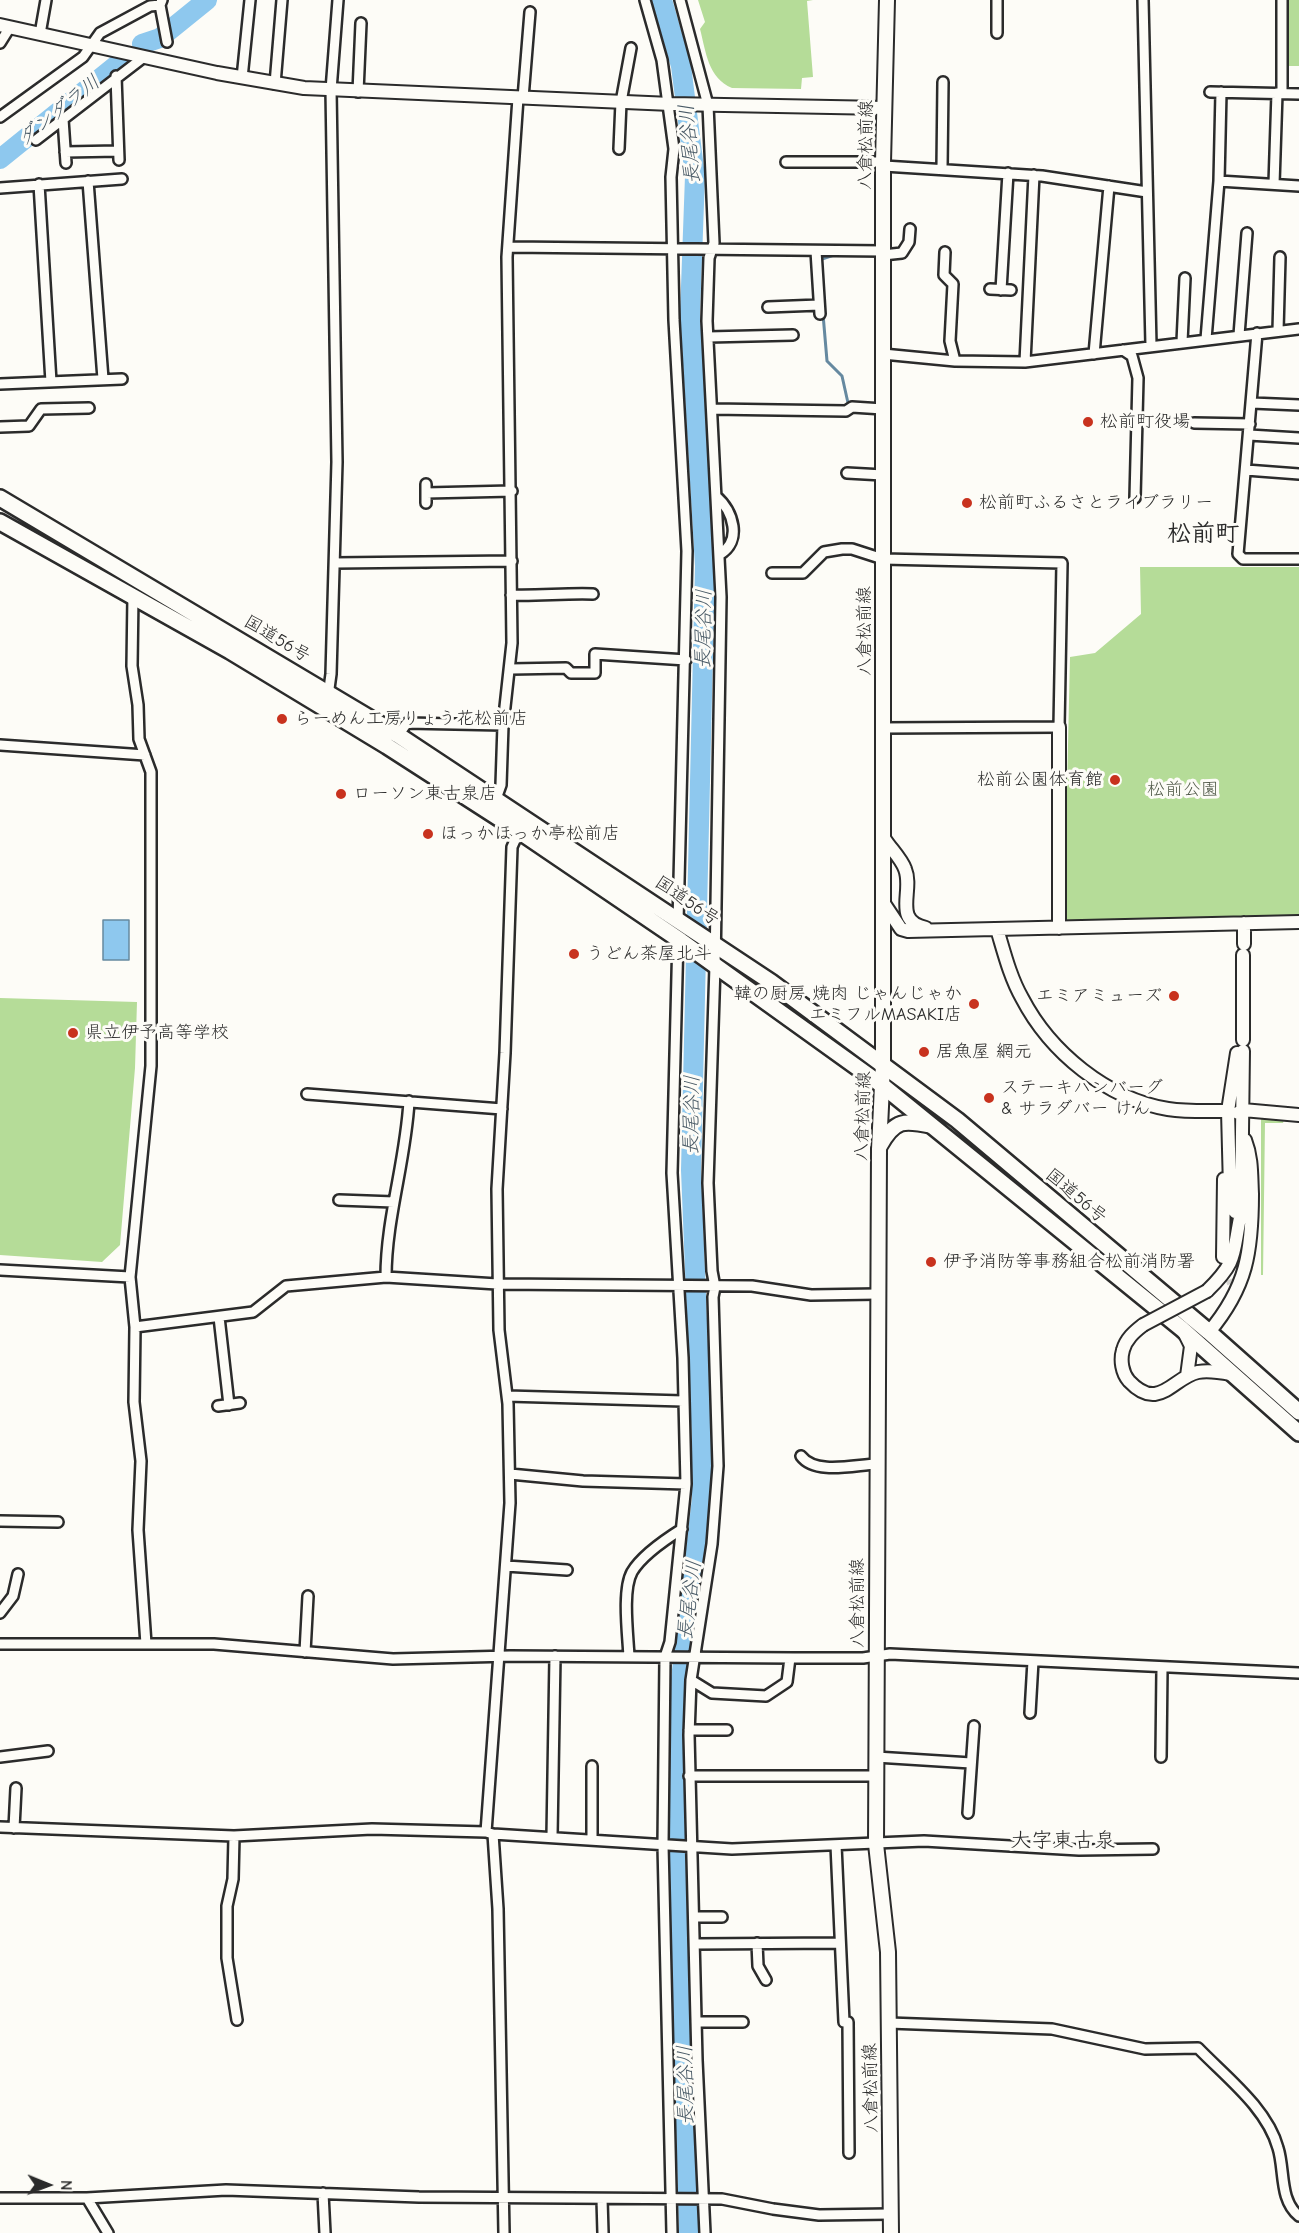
<!DOCTYPE html>
<meta charset="utf-8">
<style>
body{margin:0}
#map{position:relative;width:1299px;height:2233px;overflow:hidden;background:#fdfcf7;font-family:"Comic Neue",sans-serif}
canvas{display:block}
.north{position:absolute;left:18px;top:2155px;width:60px;height:60px;-webkit-text-stroke:4px #fdfcf7;paint-order:stroke;rotate:91deg;font-size:16px;font-weight:700;line-height:24px;text-align:center;color:#2b2b2b}
.north::after{content:'';display:block;margin:auto;width:21px;height:27px;background:#2b2b2b;clip-path:polygon(50% 0,100% 100%,50% 72%,0 100%)}
</style>
<div id="map">
<canvas width="1299" height="2233"></canvas>
<div class="north">N</div>
</div>
<script>
const context = document.querySelector('canvas').getContext('2d');
context.lineJoin = 'round';
function fillPath(path, color) {
  context.fillStyle = color;
  context.fill(path, 'evenodd');
}
function stroke(path, color, width, dash) {
  context.strokeStyle = color;
  context.lineWidth = width;
  context.lineCap = dash ? 'butt' : 'round';
  context.setLineDash(dash || []);
  context.stroke(path);
}
function label(font, color, halo, rows, align = 'center') {
  context.font = font + ' "Comic Neue","Klee One",sans-serif';
  context.lineWidth = 6;
  context.setLineDash([]);
  context.textBaseline = 'middle';
  context.strokeStyle = halo;
  context.fillStyle = color;
  for (const [text, x, y, turn = 0] of rows) {
    context.save();
    context.translate(x, y);
    context.rotate((+turn || 0) * Math.PI / 180);
    context.textAlign = isNaN(turn) ? turn : align;
    if (halo) context.strokeText(text, 0, 0);
    context.fillText(text, 0, 0);
    context.restore();
  }
}
const green = new Path2D(`
 M698,0h115l-6,1 6,76 -11,1 -1,11 -69,-1c-24,-10 -26,-36 -32,-59l5,-7z
 M1284,0h15v66h-14z
 M1140,567h159v348l-235,7 6,-265 25,-4 46,-39z
 M0,998l137,4 -2,66 -15,177 -18,17 -102,-7z
 M1261,1117l23,3 -1,3h-18l-2,152h-2z`);
const water = new Path2D(`
 M103,920h26v40h-26z`);
const stream = new Path2D(`
 M819,260l15,-5
 M823,314l4,47 15,15 6,27`);
const river = new Path2D(`
 M662,0l19,66 14,110 -5,138 15,252 -14,604 11,275v53l-24,207 -1,114 12,414
 M142,44l18,-6 47,-38
 M0,159l119,-96`);
const tertiaryTunnel = new Path2D(`
 M1225,1262l8,21`);
const minor = new Path2D(`
 M645,0l17,60 12,89 -3,28 3,143 13,231 -9,371
 M680,0l28,105 6,138 -5,15 -2,63 14,276 -6,369 -7,217 4,88 3,16 -2,10 5,169 -6,78 -21,136 -2,55 8,325 8,173
 M997,0v33
 M1143,0l8,345
 M1282,0v93
 M160,5l7,37
 M40,34l6,-34
 M0,43l10,-16
 M116,76l3,84
 M242,78l8,-78
 M275,84l7,-84
 M358,92l3,-69
 M1210,92l89,2
 M523,98l7,-86
 M0,117l83,-60 17,-24 50,-27 10,-1 2,-5
 M63,119l3,44
 M36,140l108,-83
 M619,149l2,-47 10,-54
 M65,152l53,-1
 M786,162h97
 M884,166l158,10 105,16
 M942,168l1,-86
 M88,181l15,198
 M1219,181l80,5
 M39,184l12,198
 M1274,184l3,-91
 M0,188l122,-9
 M509,247l374,4
 M816,251l4,63
 M945,252l-1,23 9,9 -3,57 5,20
 M883,255l19,-2 7,-11 1,-13
 M990,289l21,1
 M1001,290l7,-117
 M768,307l51,-2
 M1278,331l2,-74
 M1257,333l-19,221 5,5h56
 M1239,335l8,-102
 M708,337l85,-2
 M1206,339l13,-158 2,-89
 M1182,342l3,-64
 M1123,350l9,6 6,22 -3,120
 M883,354l72,7 70,1 274,-33
 M1094,354l15,-168
 M1025,362l9,-187
 M0,384l122,-5
 M1252,403l47,2
 M712,409l134,2 6,-4 31,2
 M1194,423l56,1
 M0,427l29,-1 12,-17 48,-1
 M1249,435l50,3
 M1246,470l53,4
 M847,473l36,2
 M426,484v19
 M426,493l86,-2
 M716,496c17,15 27,45 3,59
 M335,563l177,-2
 M772,573h31l21,-21 18,-3h10l31,10 179,4 -3,164 -176,1
 M133,595l-1,71 6,39 1,34 12,33v294l-21,211 5,50 -1,75 7,59 -3,69 8,114
 M511,595c28,1 54,-2 82,-1
 M511,669l55,-1 5,5h24v-19l91,6
 M328,696l3,-22 6,-212 -6,-372 7,-90
 M398,735l9,-12 96,2
 M0,745l145,10
 M496,799l5,-14 2,-60 9,-82 -5,-386 11,-159
 M307,1094l195,15
 M339,1200l55,2
 M0,1270l130,7
 M386,1277c0,-59 20,-117 23,-176
 M219,1317l10,88
 M135,1327l118,-15 33,-26 100,-9 111,7 255,2 59,9 67,-1
 M507,1396l176,5
 M218,1406l22,-3
 M801,1456c14,19 53,9 75,8
 M510,1474l73,7 103,3
 M0,1521l58,1
 M506,1566l61,4
 M0,1613l13,-17 5,-22
 M0,1644h214l179,15 117,-3 284,2h69l27,-4 409,19
 M305,1652l3,-56
 M629,1657c-1,-22 -7,-67 3,-85 10,-17 34,-33 50,-43
 M691,1680l21,13 54,3 21,-14 3,-24
 M1030,1713l3,-52
 M689,1730h38
 M0,1757l48,-6
 M876,1757l95,6
 M1161,1757l1,-89
 M592,1766v73
 M689,1776h187
 M968,1813l6,-87
 M0,1827l234,9 138,-7 114,3 7,2 239,15 192,-8 155,9 74,-1
 M14,1828l2,-40
 M486,1832l24,-329 -2,-99 -9,-74 -2,-141 8,-136 7,-206 9,-20
 M493,1834l5,75 6,324
 M234,1836l-1,43 -6,27v52l10,62
 M552,1836l3,-180
 M836,1845l8,177h4l1,131
 M694,1917h28
 M757,1943l1,23 8,14
 M695,1944l145,-1
 M696,2022h47
 M889,2023l163,6 93,20 53,-1c28,29 69,60 80,100 7,22 1,52 21,68
 M323,2193l2,40
 M0,2198h87l139,-8 193,7 303,2 51,10 46,6 71,-1
 M87,2198l21,35
 M602,2199l1,34
 M672,2233l-9,-388 2,-188 5,-15 16,-158 -3,-126 -11,-185 6,-237`);
const tertiary = new Path2D(`
 M0,25l217,48 87,15 367,16 213,4
 M884,838c6,10 17,20 21,31 9,22 -13,52 21,59
 M883,902l18,27 7,2 391,-9
 M1059,928v-201
 M997,929c7,23 13,48 25,69 28,54 85,101 146,111 20,3 40,2 60,2
 M1244,944v-21
 M1243,1040v-85
 M1238,1113l5,-3 56,5
 M1235,1212l-5,-24 -2,-77 9,-58
 M1223,1257l1,-78
 M1207,1291c32,-31 25,-37 34,-78l2,-162
 M1143,1325c-9,7 -17,14 -20,25 -3,10 -1,23 6,31 30,32 44,-4 69,-9 11,-2 22,0 33,2
 M1209,1332c38,-45 43,-81 43,-138 -1,-20 0,-36 -7,-54
 M1185,1334l6,12 -4,30`);
const secondary = new Path2D(`
 M887,0l-4,162v902l-4,85 -3,695 12,108 3,281
 M880,1146c15,-27 24,-26 52,-20`);
const trunk = new Path2D(`
 M0,498l398,237 373,247 186,138 252,212 90,80
 M0,522l230,129 157,95 132,85 162,110 202,145 299,243 117,104`);
const tertiaryBridge = new Path2D(`
 M1143,1325l64,-34`);
const markers = [
 [1088,422,6,"#c8321e"],
 [967,503,6,"#c8321e"],
 [282,719,6,"#c8321e"],
 [1115,780,6,"#c8321e"],
 [341,794,6,"#c8321e"],
 [428,834,6,"#c8321e"],
 [574,954,6,"#c8321e"],
 [1174,996,6,"#c8321e"],
 [974,1004,6,"#c8321e"],
 [73,1033,6,"#c8321e"],
 [924,1052,6,"#c8321e"],
 [989,1098,6,"#c8321e"],
 [931,1262,6,"#c8321e"]
];
const streetNames = [
 ["八倉松前線",866,145,-89],
 ["八倉松前線",865,631,-90],
 ["国道56号",277,639,31],
 ["国道56号",687,901,34],
 ["八倉松前線",863,1116,-88],
 ["国道56号",1076,1196,40],
 ["八倉松前線",858,1603,-90],
 ["八倉松前線",871,2088,-91]
];
const poiNames = [
 ["松前町役場",1100,422],
 ["松前町ふるさとライブラリー",979,503],
 ["らーめん工房りょう花松前店",294,719],
 ["松前公園体育館",1103,780,"right"],
 ["ローソン東古泉店",353,794],
 ["ほっかほっか亭松前店",440,834],
 ["うどん茶屋北斗",586,954],
 ["韓の厨房 焼肉 じゃんじゃか",962,994,"right"],
 ["エミフルMASAKI店",962,1015,"right"],
 ["エミアミューズ",1162,996,"right"],
 ["県立伊予高等学校",85,1033],
 ["居魚屋 網元",936,1052],
 ["ステーキハンバーグ",1001,1088],
 ["& サラダバー けん",1001,1109],
 ["伊予消防等事務組合松前消防署",943,1262]
];
const parkNames = [
 ["松前公園",1183,790]
];
const waterNames = [
 ["ダンダラ川",59,111,-39],
 ["長尾谷川",690,144,-95],
 ["長尾谷川",704,629,-89],
 ["長尾谷川",692,1115,-89],
 ["長尾谷川",690,1600,-83],
 ["長尾谷川",686,2085,-91]
];
const quarterNames = [
 ["大字東古泉",1063,1841]
];
const districtNames = [
 ["松前町",1203,534]
];
fillPath(green, '#b5dc98');
fillPath(water, '#8ec8ee');
stroke(water, '#6689a0', 1.5);
stroke(stream, '#6689a0', 3);
stroke(river, '#8ec8ee', 20);
stroke(tertiaryTunnel, '#d3d2ce', 12, [12, 6]);
stroke(minor, '#2b2b2b', 14);
stroke(tertiary, '#2b2b2b', 16);
stroke(secondary, '#2b2b2b', 18);
stroke(trunk, '#2b2b2b', 20);
stroke(minor, '#fdfcf7', 9);
stroke(tertiary, '#fdfcf7', 12);
stroke(secondary, '#fdfcf7', 14);
stroke(trunk, '#fdfcf7', 15);
stroke(tertiaryBridge, '#2b2b2b', 16, []);
stroke(tertiaryBridge, '#fdfcf7', 12);
for (const [x, y, r, color] of markers) {
  const dot = new Path2D();
  dot.arc(x, y, r, 0, 2 * Math.PI);
  context.fillStyle = color;
  context.fill(dot);
  stroke(dot, '#fdfcf7', 2);
}
label('18px', '#2b2b2b', '#fdfcf7', streetNames);
label('18px', '#2b2b2b', '#fdfcf7', poiNames, 'left');
label('18px', '#4e5746', '#fdfcf7', parkNames);
label('italic 20px', '#495a66', '#fdfcf7', waterNames);
label('21px', '#2b2b2b', '#fdfcf7', quarterNames);
label('bold 24px', '#2b2b2b', '#fdfcf7', districtNames);
</script>
